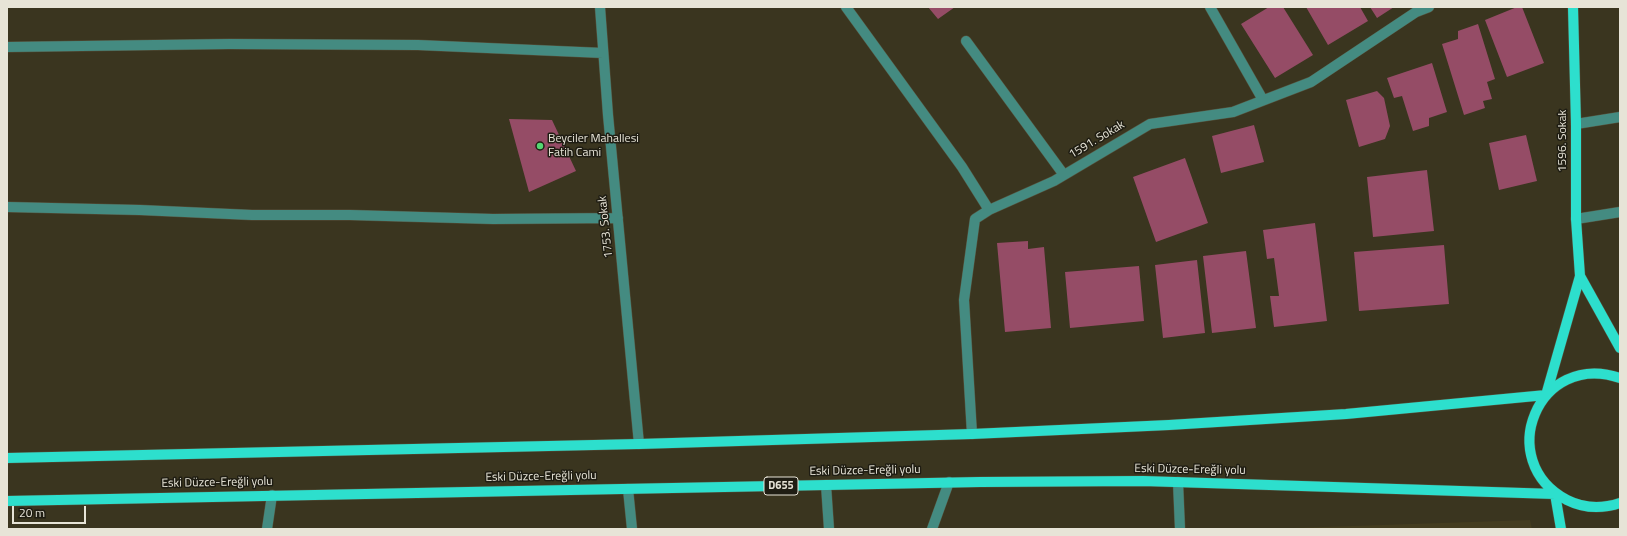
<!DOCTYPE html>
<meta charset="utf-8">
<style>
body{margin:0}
#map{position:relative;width:1627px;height:536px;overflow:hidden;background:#3a351f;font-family:"Titillium Web",sans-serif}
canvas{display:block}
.frame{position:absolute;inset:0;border:8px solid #e7e4d7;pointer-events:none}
.scale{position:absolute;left:12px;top:506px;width:74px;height:18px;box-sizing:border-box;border:2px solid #e7e4d7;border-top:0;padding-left:5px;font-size:12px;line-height:14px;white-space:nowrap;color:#e7e4d7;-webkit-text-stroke:3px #1f1d13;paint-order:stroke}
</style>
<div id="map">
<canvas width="1627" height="536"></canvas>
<div class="frame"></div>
<div class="scale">20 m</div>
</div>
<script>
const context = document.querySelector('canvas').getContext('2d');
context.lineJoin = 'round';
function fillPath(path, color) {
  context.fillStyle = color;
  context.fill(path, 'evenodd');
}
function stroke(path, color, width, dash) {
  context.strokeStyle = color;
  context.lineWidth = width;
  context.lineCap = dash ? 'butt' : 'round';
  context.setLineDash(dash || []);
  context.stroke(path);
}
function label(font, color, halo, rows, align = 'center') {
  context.font = font + ' "Titillium Web",sans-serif';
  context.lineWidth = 3;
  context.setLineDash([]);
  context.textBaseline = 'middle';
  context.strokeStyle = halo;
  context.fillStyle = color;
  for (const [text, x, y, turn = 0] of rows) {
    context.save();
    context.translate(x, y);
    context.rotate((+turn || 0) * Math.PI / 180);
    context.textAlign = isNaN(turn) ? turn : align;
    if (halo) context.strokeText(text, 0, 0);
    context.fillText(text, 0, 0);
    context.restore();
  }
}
const built = new Path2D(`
 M1530,520l2,9h-269z`);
const building = new Path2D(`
 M928,7h27l-17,12z
 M1269,7h14l30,48 -38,23 -34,-54z
 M1306,7h54l8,14 -40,24z
 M1370,7h24l-17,11z
 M1517,7h5l22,56 -37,14 -22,-57z
 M1478,24l17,55 -8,3 5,17 -9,2 2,7 -21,7 -22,-71 16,-5v-8z
 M1432,63l15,49 -18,6v8l-16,5 -11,-35 -8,2 -7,-20z
 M1377,91l7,7 6,28 -5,13 -26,8 -13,-47z
 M509,119l43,1 24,51 -47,21z
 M1254,125l10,37 -43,11 -9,-37z
 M1526,135l11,46 -38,9 -10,-47z
 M1185,158l23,65 -52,19 -23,-65z
 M1427,170l7,61 -61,6 -6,-60z
 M1315,223l12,98 -53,6 -4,-31h9l-5,-38 -7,1 -4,-29z
 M1028,241v8l16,-2 7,81 -46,4 -8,-89z
 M1444,245l5,59 -90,7 -5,-59z
 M1246,251l10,77 -44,5 -9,-77z
 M1197,260l8,73 -42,5 -8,-73z
 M1139,266l5,55 -74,7 -5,-56z`);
const minor = new Path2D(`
 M600,7l8,108 31,329
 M846,7l116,160 27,43
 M1210,7l53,93
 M966,41l98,134
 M7,47l222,-3 189,1 185,8
 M1576,124l44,-7
 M7,207l133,3 112,5h98l143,4 125,-1
 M1576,219l44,-7
 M972,434l-8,-134 11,-81 14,-9 65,-29 96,-57 83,-12 78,-30 105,-70 13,-5
 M1178,482l2,47
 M826,485l3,44
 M628,489l4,40
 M267,529l5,-34
 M932,529l17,-47`);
const major = new Path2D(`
 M1580,276l40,72
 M1620,378c-82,-28 -127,83 -53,122 16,8 35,9 53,3
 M7,458l632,-14 333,-10 197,-9 177,-11 200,-19 34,-119 -4,-57v-95l-3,-117
 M7,501l973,-19 163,-1 412,13 6,35`);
const markers = [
 [540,146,4,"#54d672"]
];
const shields = [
 [781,486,34]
];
const shieldNames = [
 ["D655",781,486]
];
const poiNames = [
 ["Beyciler Mahallesi",548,139],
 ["Fatih Cami",548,153]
];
const streetNames = [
 ["1591. Sokak",1097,140,-31],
 ["1596. Sokak",1563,141,-90],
 ["1753. Sokak",606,227,-96],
 ["Eski Düzce-Ereğli yolu",1190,470,1],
 ["Eski Düzce-Ereğli yolu",865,471,-1],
 ["Eski Düzce-Ereğli yolu",541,477,-1],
 ["Eski Düzce-Ereğli yolu",217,483,-1]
];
fillPath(built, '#443d20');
fillPath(building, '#954c66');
stroke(minor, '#56513c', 11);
stroke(major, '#56513c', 11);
stroke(minor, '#448b81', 10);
stroke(major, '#2ddfcd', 10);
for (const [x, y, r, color] of markers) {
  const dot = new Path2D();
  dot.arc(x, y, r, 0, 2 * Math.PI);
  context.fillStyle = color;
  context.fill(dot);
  stroke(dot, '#1f1d13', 1.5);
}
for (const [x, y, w] of shields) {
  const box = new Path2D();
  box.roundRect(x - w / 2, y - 9, w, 18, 3);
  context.fillStyle = '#1f1d13';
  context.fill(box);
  stroke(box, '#e7e4d7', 1);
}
label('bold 11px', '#e7e4d7', null, shieldNames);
label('12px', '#e7e4d7', '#1f1d13', poiNames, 'left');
label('12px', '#e7e4d7', '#1f1d13', streetNames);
</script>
